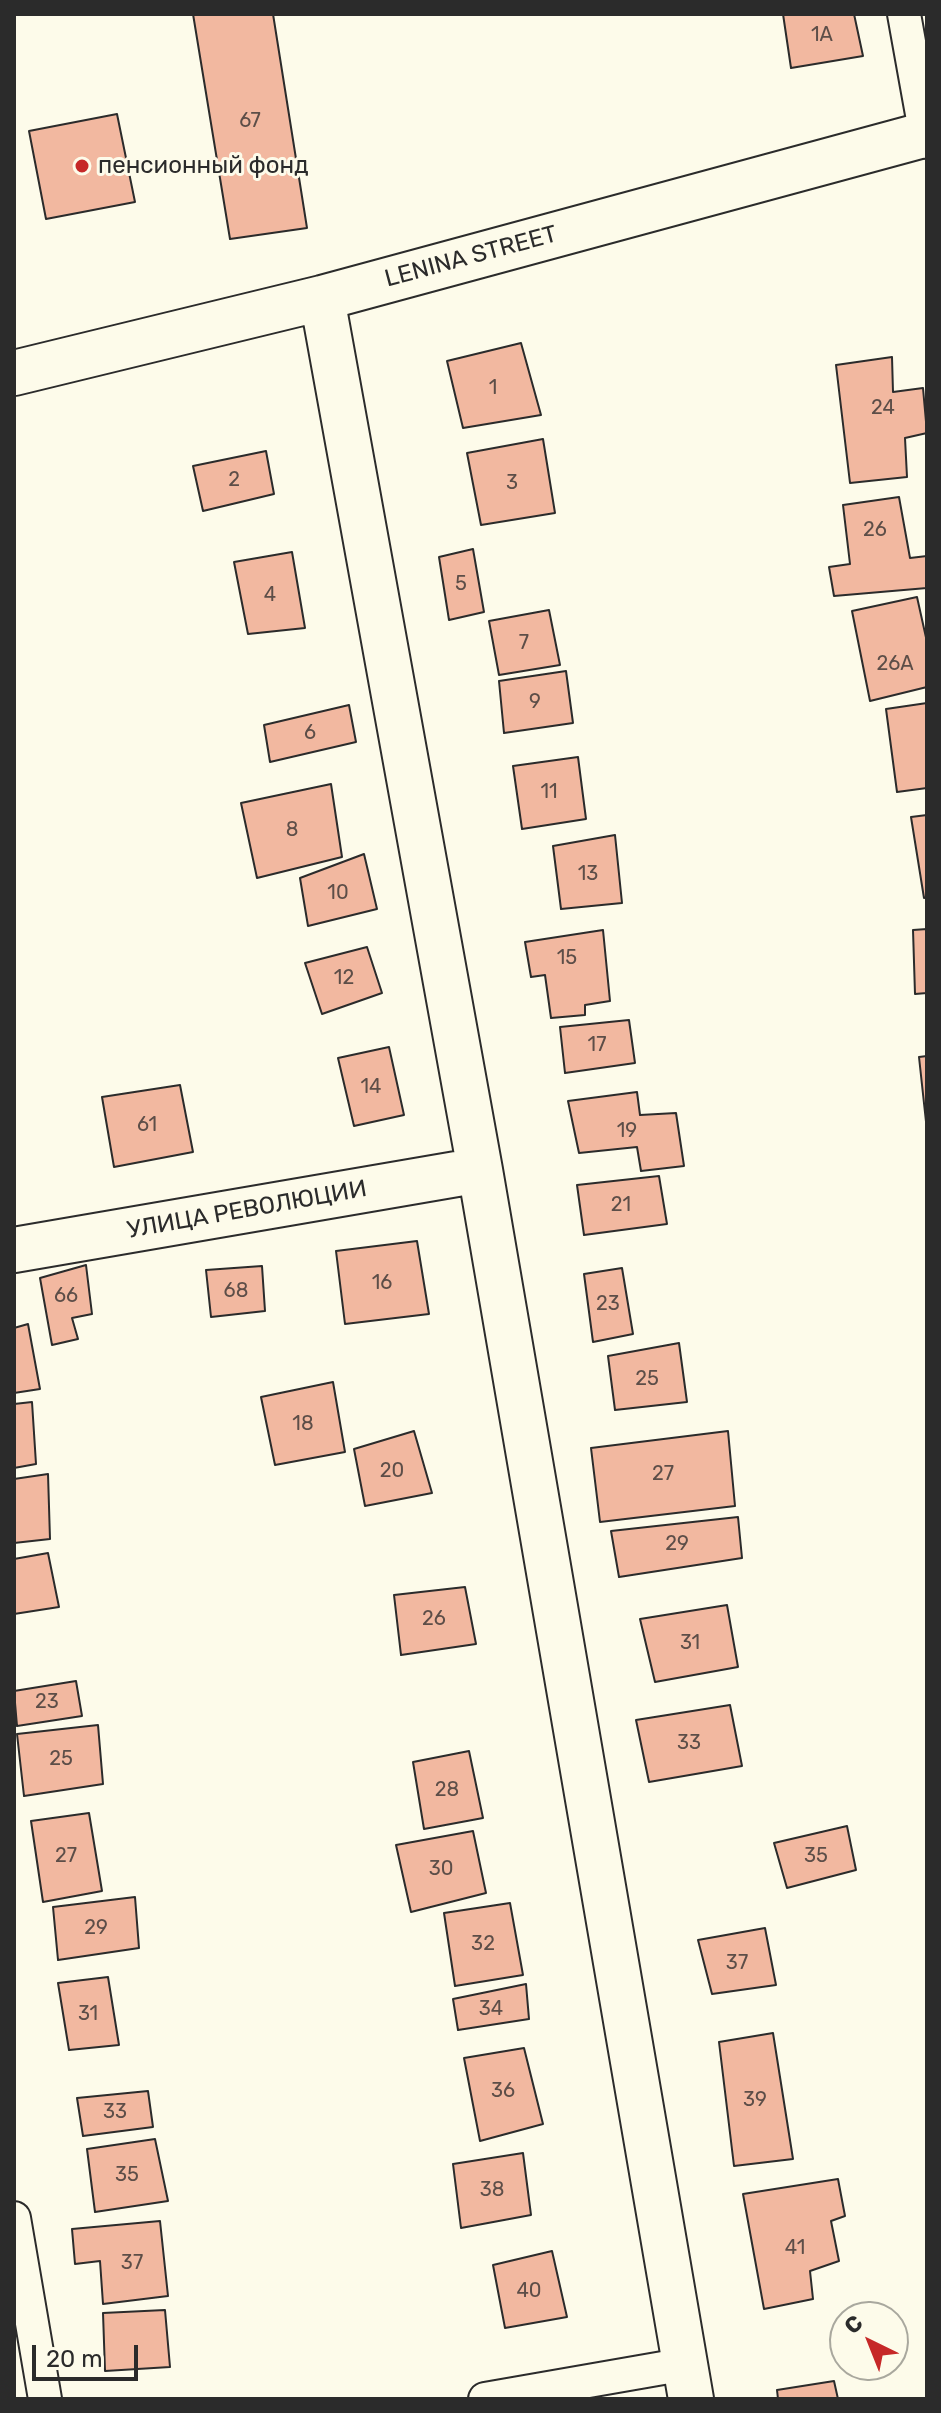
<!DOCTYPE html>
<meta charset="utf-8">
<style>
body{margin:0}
#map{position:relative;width:941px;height:2413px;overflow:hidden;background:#fdfbea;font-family:Rubik,sans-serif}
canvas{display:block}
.frame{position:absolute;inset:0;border:16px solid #2b2b2b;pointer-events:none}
.north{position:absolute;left:829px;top:2301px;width:80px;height:80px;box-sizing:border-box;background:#fdfbea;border:2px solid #a9a89e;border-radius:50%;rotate:317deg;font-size:22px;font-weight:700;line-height:32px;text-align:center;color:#2b2b2b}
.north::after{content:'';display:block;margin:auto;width:28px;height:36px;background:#c62828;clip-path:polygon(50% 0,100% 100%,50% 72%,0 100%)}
.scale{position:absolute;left:32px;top:2345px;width:106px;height:36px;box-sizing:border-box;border:4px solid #2b2b2b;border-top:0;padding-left:10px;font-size:24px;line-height:28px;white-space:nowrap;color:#2b2b2b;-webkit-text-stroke:6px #fdfbea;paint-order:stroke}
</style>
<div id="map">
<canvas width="941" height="2413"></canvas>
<div class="frame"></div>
<div class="north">С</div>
<div class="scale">20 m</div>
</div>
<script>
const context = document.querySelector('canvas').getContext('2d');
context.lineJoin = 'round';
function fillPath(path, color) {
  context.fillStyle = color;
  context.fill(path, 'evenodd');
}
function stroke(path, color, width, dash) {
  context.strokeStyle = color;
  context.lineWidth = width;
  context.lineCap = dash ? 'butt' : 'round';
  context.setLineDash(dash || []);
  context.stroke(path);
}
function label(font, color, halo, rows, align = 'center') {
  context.font = font + ' Rubik,sans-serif';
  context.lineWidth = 6;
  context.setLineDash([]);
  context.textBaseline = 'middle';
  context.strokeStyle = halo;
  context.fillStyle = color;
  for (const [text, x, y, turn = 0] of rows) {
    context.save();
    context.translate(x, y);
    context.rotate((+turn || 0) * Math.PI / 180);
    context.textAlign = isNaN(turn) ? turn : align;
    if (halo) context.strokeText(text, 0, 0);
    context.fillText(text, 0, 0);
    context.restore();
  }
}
const building = new Path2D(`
 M193,14h80l34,214 -77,11z
 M783,14h71l9,42 -72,12z
 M117,114l18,88 -89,17 -17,-88z
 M521,343l20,72 -78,13 -16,-67z
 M892,357l1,35 30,-4 4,45 -22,5 2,39 -57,6 -14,-118z
 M543,439l12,74 -74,12 -14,-72z
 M266,451l8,43 -71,17 -10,-45z
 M899,497l11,61 17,-2v32l-93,8 -5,-29 21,-3 -7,-59z
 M473,549l11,63 -35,8 -10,-63z
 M292,552l13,76 -57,6 -14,-72z
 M917,597l10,45v45l-57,14 -18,-90z
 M549,610l11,55 -61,10 -10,-54z
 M566,671l7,52 -69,10 -5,-52z
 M927,703v85l-30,4 -11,-83z
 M349,705l7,37 -86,20 -6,-37z
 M578,757l8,62 -64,10 -9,-63z
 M331,784l11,73 -85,21 -16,-75z
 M927,815v82l-3,1 -13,-81z
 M615,835l7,68 -61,6 -8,-63z
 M364,854l13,55 -69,17 -8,-48z
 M927,929v64l-12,1 -2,-64z
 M603,930l7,71 -25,4v10l-34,3 -6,-43 -14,2 -6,-35z
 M367,947l15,46 -60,21 -17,-51z
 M629,1020l6,43 -70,10 -5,-46z
 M389,1047l15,68 -50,11 -16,-68z
 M927,1056v75l-8,-74z
 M180,1085l13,67 -79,15 -12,-70z
 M637,1092l3,23 36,-2 8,53 -43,5 -4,-24 -58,6 -11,-52z
 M659,1176l8,48 -83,11 -7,-50z
 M417,1241l12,73 -84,10 -9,-73z
 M86,1265l6,49 -20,4 6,21 -26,6 -12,-67z
 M262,1266l3,45 -54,6 -5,-47z
 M622,1268l11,66 -40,8 -9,-68z
 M28,1324l12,65 -26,4v-65z
 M679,1343l8,59 -72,8 -7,-54z
 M333,1382l12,70 -70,13 -14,-68z
 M32,1402l4,62 -22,4v-64z
 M414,1431l18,62 -67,13 -11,-57z
 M728,1431l7,75 -135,16 -9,-74z
 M48,1474l2,65 -36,4v-64z
 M738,1517l4,41 -123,19 -8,-46z
 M48,1553l11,54 -45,7v-55z
 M465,1587l11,57 -75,11 -7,-60z
 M727,1605l11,62 -83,15 -15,-63z
 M76,1681l6,35 -65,10 -3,-35z
 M730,1705l12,61 -93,16 -13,-62z
 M98,1725l5,59 -79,12 -7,-62z
 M469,1751l14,67 -59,11 -11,-67z
 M89,1813l13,78 -59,11 -12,-81z
 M847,1826l9,44 -69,18 -13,-45z
 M473,1831l13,62 -75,19 -15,-67z
 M135,1897l4,51 -81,12 -5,-53z
 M510,1903l13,72 -68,11 -11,-73z
 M765,1928l11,57 -64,9 -14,-54z
 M108,1977l11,68 -50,5 -11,-67z
 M526,1984l3,35 -71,11 -5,-31z
 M773,2033l20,126 -59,7 -15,-124z
 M524,2048l19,76 -63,17 -16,-83z
 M148,2091l5,36 -70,9 -6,-38z
 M155,2139l13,62 -73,11 -8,-63z
 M523,2153l8,62 -70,13 -8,-64z
 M838,2179l7,37 -14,5 8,40 -29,10 3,28 -49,10 -21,-115z
 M160,2221l8,75 -65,8 -3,-43 -25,3 -3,-35z
 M552,2251l15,66 -62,11 -12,-63z
 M165,2310l5,57 -65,4 -2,-58z
 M834,2381l4,18h-60l-1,-9z`);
const street = new Path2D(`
 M904,14l23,128
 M14,2218l31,181
 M485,2399l201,-35`);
const secondary = new Path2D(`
 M322,298l158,872 211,1229
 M14,373l308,-75 605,-164
 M14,1250l466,-80`);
const markers = [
 [82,166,8,"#c62828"]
];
const numberNames = [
 ["1А",822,35],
 ["67",250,121],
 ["1",493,388],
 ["24",883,408],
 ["2",234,480],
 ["3",512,483],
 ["26",875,530],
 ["5",461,584],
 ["4",270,595],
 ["7",524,643],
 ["26А",895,664],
 ["9",535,702],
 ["6",310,733],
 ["11",549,792],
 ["8",292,830],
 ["13",588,874],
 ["10",338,893],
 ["15",567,958],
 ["12",344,978],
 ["17",597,1045],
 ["14",371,1087],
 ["61",147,1125],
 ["19",627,1131],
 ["21",621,1205],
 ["16",382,1283],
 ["68",236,1291],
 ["66",66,1296],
 ["23",608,1304],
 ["25",647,1379],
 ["18",303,1424],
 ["20",392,1471],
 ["27",663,1474],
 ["29",677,1544],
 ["26",434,1619],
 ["31",690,1643],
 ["23",47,1702],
 ["33",689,1743],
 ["25",61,1759],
 ["28",447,1790],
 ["27",66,1856],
 ["35",816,1856],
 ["30",441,1869],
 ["29",96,1928],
 ["32",483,1944],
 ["37",737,1963],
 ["34",491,2009],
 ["31",88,2014],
 ["36",503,2091],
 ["39",755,2100],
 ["33",115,2112],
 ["35",127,2175],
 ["38",492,2190],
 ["41",795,2248],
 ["37",132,2263],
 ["40",529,2291]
];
const poiNames = [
 ["пенсионный фонд",98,166]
];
const streetNames = [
 ["LENINA STREET",471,257,-15],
 ["УЛИЦА РЕВОЛЮЦИИ",247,1210,-10]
];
fillPath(building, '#f2b8a0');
stroke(building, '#2b2b2b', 2);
stroke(street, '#2b2b2b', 36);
stroke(secondary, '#2b2b2b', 48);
stroke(street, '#fdfbea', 32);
stroke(secondary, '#fdfbea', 44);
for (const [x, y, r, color] of markers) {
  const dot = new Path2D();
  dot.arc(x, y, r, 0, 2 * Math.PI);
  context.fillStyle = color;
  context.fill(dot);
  stroke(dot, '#fdfbea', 3);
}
label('20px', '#5d4e48', null, numberNames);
label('24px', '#2b2b2b', '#fdfbea', poiNames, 'left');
label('24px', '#2b2b2b', '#fdfbea', streetNames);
</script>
